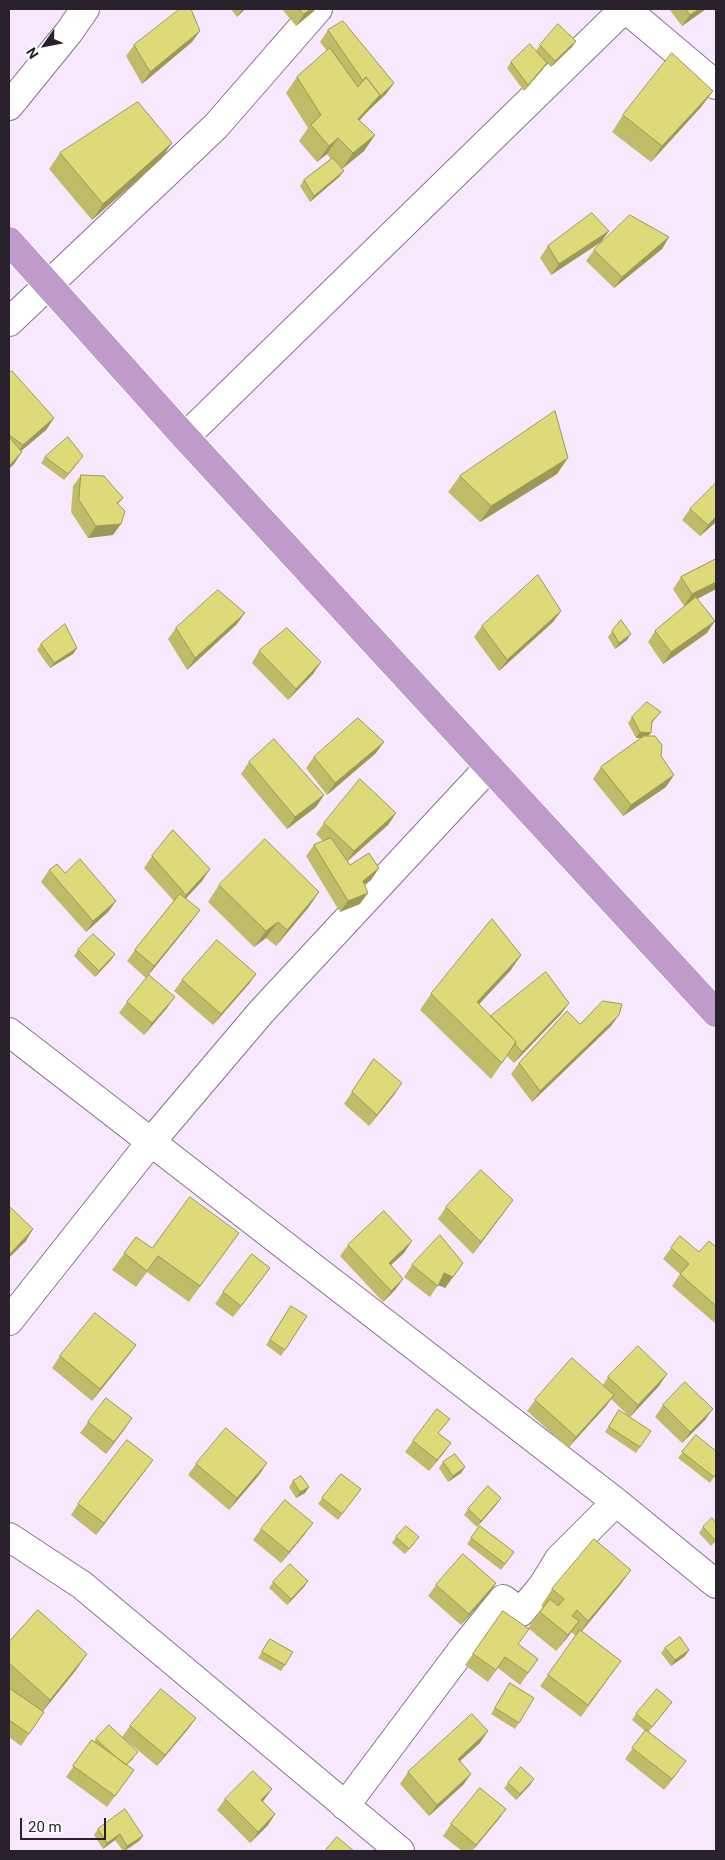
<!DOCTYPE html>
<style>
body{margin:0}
#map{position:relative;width:725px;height:1860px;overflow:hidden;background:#f8e8fe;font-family:Roboto,sans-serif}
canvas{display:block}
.frame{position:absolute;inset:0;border:10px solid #29222c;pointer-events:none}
.north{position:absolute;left:20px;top:20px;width:50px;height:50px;-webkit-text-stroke:4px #fcfcfc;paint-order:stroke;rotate:237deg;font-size:14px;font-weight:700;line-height:20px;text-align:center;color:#29222c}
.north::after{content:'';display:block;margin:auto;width:18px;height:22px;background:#29222c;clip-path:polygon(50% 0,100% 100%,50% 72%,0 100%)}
.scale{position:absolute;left:20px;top:1818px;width:86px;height:22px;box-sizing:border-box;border:2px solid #29222c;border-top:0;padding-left:6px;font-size:15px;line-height:18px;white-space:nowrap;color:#29222c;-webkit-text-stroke:4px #fcfcfc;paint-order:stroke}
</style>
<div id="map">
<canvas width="725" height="1860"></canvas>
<div class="frame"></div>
<div class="north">N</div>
<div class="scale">20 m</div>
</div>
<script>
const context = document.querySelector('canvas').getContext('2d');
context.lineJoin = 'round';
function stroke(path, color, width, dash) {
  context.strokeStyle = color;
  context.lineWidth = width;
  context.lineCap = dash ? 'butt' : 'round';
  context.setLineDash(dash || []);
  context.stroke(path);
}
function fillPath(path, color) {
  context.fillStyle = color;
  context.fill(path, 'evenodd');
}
const minor = new Path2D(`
 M626,9l90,76
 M9,106l60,-74 16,-23
 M9,322l207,-196 102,-117
 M185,437l439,-428
 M9,1032l607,470 100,82
 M9,1321l141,-178 112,-132 227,-244
 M9,1537l73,48 318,266
 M345,1806l120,-160 38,-47 18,13 22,-27 16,-26 57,-57`);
const trunk = new Path2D(`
 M9,241l176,196 531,576`);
const wall = new Path2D(`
 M231,9h14l-8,8z
 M282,9h33l-1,2 -18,15z
 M669,9h37l-24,17z
 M328,30l66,53 -8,11 -18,17 -9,10 16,14 -11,16 -22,18 2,2 -5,6 -29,25 -10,-16 4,-6 27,-21 -4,-5 -10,8 -18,-21 9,-13 -22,-35 11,-16 30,-26 -7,-9z
 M576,41l-4,6 -21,20 -8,-8v10l-19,22 -17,-23 4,-6 25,-11 4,-6z
 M192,42l-50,42 -16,-28 8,-11z
 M713,91l-12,16 -50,55 -39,-30 11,-17z
 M172,143l-11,16 -69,61 -43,-51 11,-16z
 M609,231l-8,11 -50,33 -11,-17 8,-12z
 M669,237l-7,12 -48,39 -28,-27 8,-11z
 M9,374l45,44 -8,12 -25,21 -7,13 -5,5z
 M45,457l34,5 -15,18 -23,-17z
 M557,474l-77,48 -32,-30 12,-16z
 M81,475l42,23 -5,6 -5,31 -25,3 -17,-26 2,-26z
 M690,509l26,13 -16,14 -18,-16z
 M716,559v30l-19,10 10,34 -44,31 -15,-22 7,-11 33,-27 -4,2 -11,-17 8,-12z
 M561,611l-8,11 -54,49 -25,-34 8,-11z
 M621,620l6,20 -12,9 -7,-12z
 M237,624l-50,46 -19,-31 8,-11z
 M41,644l36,4 -4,6 -23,14 -13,-18z
 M259,651l62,11 -8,12 -25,26 -36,-37z
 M661,712l-9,11 -4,13 13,20 5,31 -43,29 -30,-37 8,-12 41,-29h-6l-8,-15 4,-6z
 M376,753l-49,42 -21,-27 8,-11z
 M249,762l75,33 -8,12 -29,22 -46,-55z
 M396,813l-8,12 -41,37 3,3 29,3 -8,12 -6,5 -5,19 -20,8 -34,-56 8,-11 9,-4 -7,-7 8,-11z
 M152,856l58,13 -8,12 -16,17 6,23 -46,57 -19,-17 8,-11 39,-49 -30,-33z
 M49,870l16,3 51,28 -8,11 -22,20 -45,-50z
 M219,885l100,7 -11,16 -32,38 -10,-8 -12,9 -46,-45z
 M78,950l33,10 -16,17 -21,-21z
 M521,955l-11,16 -31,33 12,12 70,-2 -47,49 -7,-7 -16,23 -71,-69 11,-16z
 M256,974l-8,11 -35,40 -39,-34 8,-11z
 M127,1002l40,6 -23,27 -25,-22z
 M580,1024l31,2 -79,76 -21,-28 8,-11z
 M374,1059l20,36 -25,31 -25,-22z
 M446,1207l59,4 -32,43 -35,-35z
 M239,1233l-50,69 -42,-30 -11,15 -24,-17 24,-33 16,11z
 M348,1245l56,8 -13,12 12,14 -8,11 -12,12 -43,-46z
 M716,1247v77l-44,-38 8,-12 -17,-15 8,-11 28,4z
 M463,1263l-18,25 -7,-3 -8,12 -26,-20 8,-12z
 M262,1279l-29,38 -18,-13 8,-12z
 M287,1312l20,4 -26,40 -15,-11z
 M136,1345l-8,11 -36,45 -40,-33 8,-12z
 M608,1377l51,9 -29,31 -19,-18 -5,7 -38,42 -41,-37 8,-11 68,-15z
 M663,1405l42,15 -23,23 -27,-26z
 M619,1410l32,21 -15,22 -31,-21z
 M132,1418l-26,36 -26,-21 8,-11z
 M696,1435l20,39 -6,9 -32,-25z
 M413,1441l38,2 -22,28 -24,-19z
 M153,1460l-57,75 -25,-20 7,-11z
 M443,1462l22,5 -4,6 -13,9 -9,-14z
 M196,1464l63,11 -30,35 -41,-35z
 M293,1481l16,6 -4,6 -9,5 -7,-11z
 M361,1489l-23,31 -20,-16 4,-6z
 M497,1504l-20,23 -13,-12 4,-6z
 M480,1526l34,26 -13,18 -34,-26z
 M703,1527l13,14 -5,5 -12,-13z
 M261,1529l44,5 -24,29 -28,-23z
 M396,1537l19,6 -10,11 -13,-11z
 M631,1570l-12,16 -37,45 39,30 -40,56 -41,-31 36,-50 -5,-4 -15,19 -28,-23 15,-21 -2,-1 11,-17z
 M273,1582l31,5 -17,18 -18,-17z
 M496,1583l-8,12 -27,30 -33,-29 8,-11z
 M503,1611l15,33 20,15 -18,26 -22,-17 -10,14 -23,-17z
 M270,1639l15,26 -4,6 -23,-13z
 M9,1642l67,28 -33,41 1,1 -23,34 -12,-9z
 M665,1648l24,2 -4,6 -14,10 -10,-13z
 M510,1683l9,40 -4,6 -24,-15z
 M668,1708l-19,23 29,41 -14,18 -39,-31 20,-28 -13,-11 4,-6z
 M196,1718l-8,11 -31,37 -35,-29 8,-11z
 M96,1739l38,19 -7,7 7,5 -27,37 -41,-30 26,-37 2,2z
 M480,1743l-20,18 11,13 -8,11 -34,31 -29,-32 8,-12z
 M508,1783l22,2 -14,15 -12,-12z
 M225,1799l38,2 12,13 -7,11 -18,18 -33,-33z
 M506,1809l-8,11 -26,31h-10l-19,-15 8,-12z
 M98,1829l45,7 -4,5 -14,10h-2l-8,-11 -12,9 -9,-14z`);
const shadedWall = new Path2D(`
 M242,9h3l-8,8z
 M311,9h4l-1,2 -18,15 8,-12z
 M699,9h7l-24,17 8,-11z
 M200,31l-8,11 -50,42 8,-12z
 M576,41l-4,6 -21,20 4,-6z
 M547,63l-4,6 -19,22 4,-6z
 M394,83l-8,11 -18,17 -22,24 12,-16 22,-24z
 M713,91l-12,16 -50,55 11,-16z
 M375,135l-11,16 -22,18 11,-16z
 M338,138l-11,16 -10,8 12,-16z
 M172,143l-11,16 -69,61 11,-16z
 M344,171l-5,6 -29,25 4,-6z
 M609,231l-8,11 -50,33 8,-11z
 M669,237l-7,12 -48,39 8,-11z
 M54,418l-8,12 -31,26 8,-11z
 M22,452l-8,12 -5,5v-3z
 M568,458l-11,16 -77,48 11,-16z
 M716,517v5l-16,14 8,-11z
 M121,524l-8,11 -25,3 8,-12z
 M716,582v7l-32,17 8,-12z
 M561,611l-8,11 -54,49 8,-11z
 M245,613l-8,11 -50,46 8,-12z
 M715,621l-8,12 -44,31 8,-12z
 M631,634l-4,6 -12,9 4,-6z
 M77,648l-4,6 -23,14 4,-5z
 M321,662l-8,12 -25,26 8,-11z
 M640,732l11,1 -5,5h-10z
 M384,742l-8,11 -49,42 8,-12z
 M674,775l-8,12 -43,29 8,-11z
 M324,795l-8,12 -29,22 8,-12z
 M396,813l-8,12 -42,37 8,-11z
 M379,868l-8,12 -16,13 8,-12z
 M210,869l-8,12 -23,25 7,-11z
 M319,892l-11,16 -32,38 11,-16z
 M368,893l-8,11 -20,8 8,-11z
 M116,901l-8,11 -22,20 7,-11z
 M200,910l-8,11 -46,57 8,-12z
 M278,922l-12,16 -12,9 12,-16z
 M115,954l-4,6 -16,17 4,-6z
 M521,955l-11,16 -44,47 11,-16z
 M256,974l-8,11 -35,40 8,-11z
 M175,997l-8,11 -23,27 8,-12z
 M569,1003l-8,11 -47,49 8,-11z
 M619,1015l-8,11 -79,76 8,-11z
 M402,1083l-8,12 -25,31 8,-11z
 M513,1200l-8,11 -32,43 8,-12z
 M33,1229l-7,12 -17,17v-3z
 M412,1241l-8,12 -23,21 8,-11z
 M463,1263l-18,25 -9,-4 8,-11z
 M270,1268l-8,11 -29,38 8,-11z
 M403,1279l-8,11 -12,12 8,-11z
 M136,1345l-8,11 -36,45 8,-12z
 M667,1374l-8,12 -29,31 8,-12z
 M614,1395l-8,11 -38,42 8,-11z
 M713,1409l-8,11 -23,23 8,-11z
 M132,1418l-8,12 -18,24 8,-12z
 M451,1443l-8,11 -14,17 8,-11z
 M153,1460l-8,11 -49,64 8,-12z
 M267,1463l-8,12 -30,35 8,-12z
 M465,1467l-4,6 -13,9 5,-6z
 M309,1487l-4,6 -9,5 4,-6z
 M501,1498l-4,6 -20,23 4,-6z
 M313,1523l-8,11 -24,29 8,-11z
 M631,1570l-12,16 -42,51 11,-16z
 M308,1581l-4,6 -17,18 4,-6z
 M496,1583l-8,12 -27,30 8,-11z
 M579,1621l-11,16 -12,14 12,-16z
 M689,1650l-4,6 -14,10 4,-6z
 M87,1654l-11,16 -37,46 11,-16z
 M196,1718l-8,11 -31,37 8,-11z
 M488,1731l-8,12 -30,27 8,-11z
 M686,1761l-8,11 -14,18 8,-11z
 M471,1774l-8,11 -34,31 8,-11z
 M534,1779l-4,6 -14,15 4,-6z
 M272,1789l-8,11 -11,11 8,-11z
 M506,1809l-8,11 -26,31 4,-6z
 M275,1814l-7,11 -18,18 8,-11z
 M120,1834l-5,6 -12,9 4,-6z
 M143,1836l-4,5 -15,10 3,-5z`);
const building = new Path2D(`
 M180,9h11l9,22 -50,41 -16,-27z
 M299,9h12l-7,5z
 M686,9h13l-9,6z
 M343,21l51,62 -18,17 4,-5 -14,-18 -3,4 -35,-51z
 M558,24l18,17 -21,20 -15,-16z
 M530,44l17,19 -19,22 -17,-23z
 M330,48l28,39 8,-10 14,18 -22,24 17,16 -22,18 -15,-15 -9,8 -18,-21 10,-10 -24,-38z
 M672,53l41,38 -51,55 -39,-31z
 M138,102l34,41 -69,61 -43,-51z
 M333,158l11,13 -30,25 -10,-16z
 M592,213l17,18 -50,33 -11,-18z
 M630,215l39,22 -47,40 -28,-27z
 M12,371l42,47 -31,27 -14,-10v-61z
 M555,411l13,47 -77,48 -31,-30z
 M9,437l13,15 -13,14z
 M68,437l15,19 -15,18 -23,-17z
 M81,475l23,1 19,22 -6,5 8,8 -4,13 -25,2 -17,-26z
 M716,483v34l-8,8 -18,-16z
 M716,559v23l-24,12 -11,-17z
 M538,575l23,36 -54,49 -25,-34z
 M218,590l27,23 -50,45 -19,-30z
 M696,597l19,24 -44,31 -16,-21z
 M621,620l10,14 -12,9 -7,-12z
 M65,624l12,24 -23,15 -13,-19z
 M287,628l34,34 -25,27 -37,-38z
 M647,702l14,10 -9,9 -1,12 -11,-1 -8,-15z
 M358,718l26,24 -49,41 -21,-26z
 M644,736h11l7,9 -1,11 13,19 -43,30 -30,-38z
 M274,739l50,56 -29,22 -46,-55z
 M360,779l36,34 -42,38 -30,-28z
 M173,830l37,39 -24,26 -34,-39z
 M331,838l19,27 19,-12 10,15 -16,13 5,12 -20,8 -34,-56z
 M265,839l54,53 -32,38 -9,-8 -12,9 -47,-46z
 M80,859l36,42 -23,20 -44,-51 8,-6 8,9z
 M180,894l20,16 -46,56 -19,-16z
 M492,919l29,36 -44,47 39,40 -14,21 -71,-69z
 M93,934l22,20 -16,17 -21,-21z
 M217,940l39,34 -35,40 -39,-34z
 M546,972l23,31 -47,49 -7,-8 1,-2 -25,-26z
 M149,975l26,22 -23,26 -25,-21z
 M603,1001l19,3 -3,11 -79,76 -21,-28 48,-52 13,13z
 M374,1059l28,24 -25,32 -25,-23z
 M481,1170l32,30 -32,42 -35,-35z
 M190,1197l49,36 -39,53 -42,-30 -11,15 -23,-18 12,-16 16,11z
 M9,1206l24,23 -24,26z
 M384,1211l28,30 -23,22 14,16 -12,12 -43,-46z
 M440,1235l23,28 -10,14 -9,-4 -6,13 -26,-21z
 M680,1236l19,16 10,-11 7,6v59l-36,-32 9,-10 -18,-16z
 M252,1254l18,14 -29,38 -18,-14z
 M291,1306l16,10 -22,34 -15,-10z
 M95,1313l41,32 -36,44 -40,-33z
 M638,1346l29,28 -29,31 -30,-28z
 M572,1358l42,37 -38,42 -41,-37z
 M685,1382l28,27 -23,23 -27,-27z
 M106,1398l26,20 -18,24 -26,-20z
 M437,1409l13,10 -12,14 13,10 -14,17 -24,-19z
 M619,1410l32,21 -11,16 -31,-20z
 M226,1428l41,35 -30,35 -41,-34z
 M696,1435l20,16v23l-2,3 -32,-25z
 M127,1440l26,20 -49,63 -26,-19z
 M455,1454l10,13 -12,9 -10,-14z
 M341,1474l20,15 -19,25 -20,-16z
 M301,1476l8,11 -9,5 -7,-11z
 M488,1486l13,12 -20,23 -13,-12z
 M285,1500l28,23 -24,29 -28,-23z
 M712,1518l4,5v16l-1,1 -12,-13z
 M406,1526l13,11 -10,12 -13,-12z
 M480,1526l34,26 -9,12 -34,-26z
 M594,1539l37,31 -43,51 -11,-11 -5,6 7,5 -11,14 -28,-23 10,-13 8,7 6,-7 -12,-10z
 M463,1554l33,29 -27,31 -33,-29z
 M290,1564l18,17 -17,18 -18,-17z
 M38,1610l49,44 -37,46 -41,-37v-21z
 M503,1611l26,18 -11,15 20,15 -10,14 -23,-16 -9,13 -23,-16z
 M580,1630l41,31 -33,44 -40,-30z
 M680,1637l9,13 -14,10 -10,-12z
 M270,1639l23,13 -8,13 -23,-13z
 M510,1683l24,15 -15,25 -24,-15z
 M9,1688l35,24 -15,22 -20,-14z
 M161,1689l35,29 -31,37 -35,-29z
 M657,1689l15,13 -20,25 -16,-13z
 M472,1714l16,17 -30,28 13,15 -34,31 -29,-33z
 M109,1725l29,27 -12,13 -9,-7 -21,-19z
 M646,1730l40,31 -14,18 -40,-31z
 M92,1740l42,30 -19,26 -42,-30z
 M521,1767l13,12 -14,15 -12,-11z
 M253,1771l19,18 -11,11 14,14 -17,18 -33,-33z
 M480,1788l26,21 -30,36 -25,-21z
 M125,1809l18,27 -16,10 -7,-12 -13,9 -9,-14z
 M337,1837l17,14h-29z`);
stroke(minor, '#86748d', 30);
stroke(trunk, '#fff', 30);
stroke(minor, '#fff', 28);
stroke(trunk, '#be9bcb', 28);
fillPath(wall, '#bfbb68');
fillPath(shadedWall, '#9b9955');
fillPath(building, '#deda79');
stroke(building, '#9b9955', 1);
</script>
